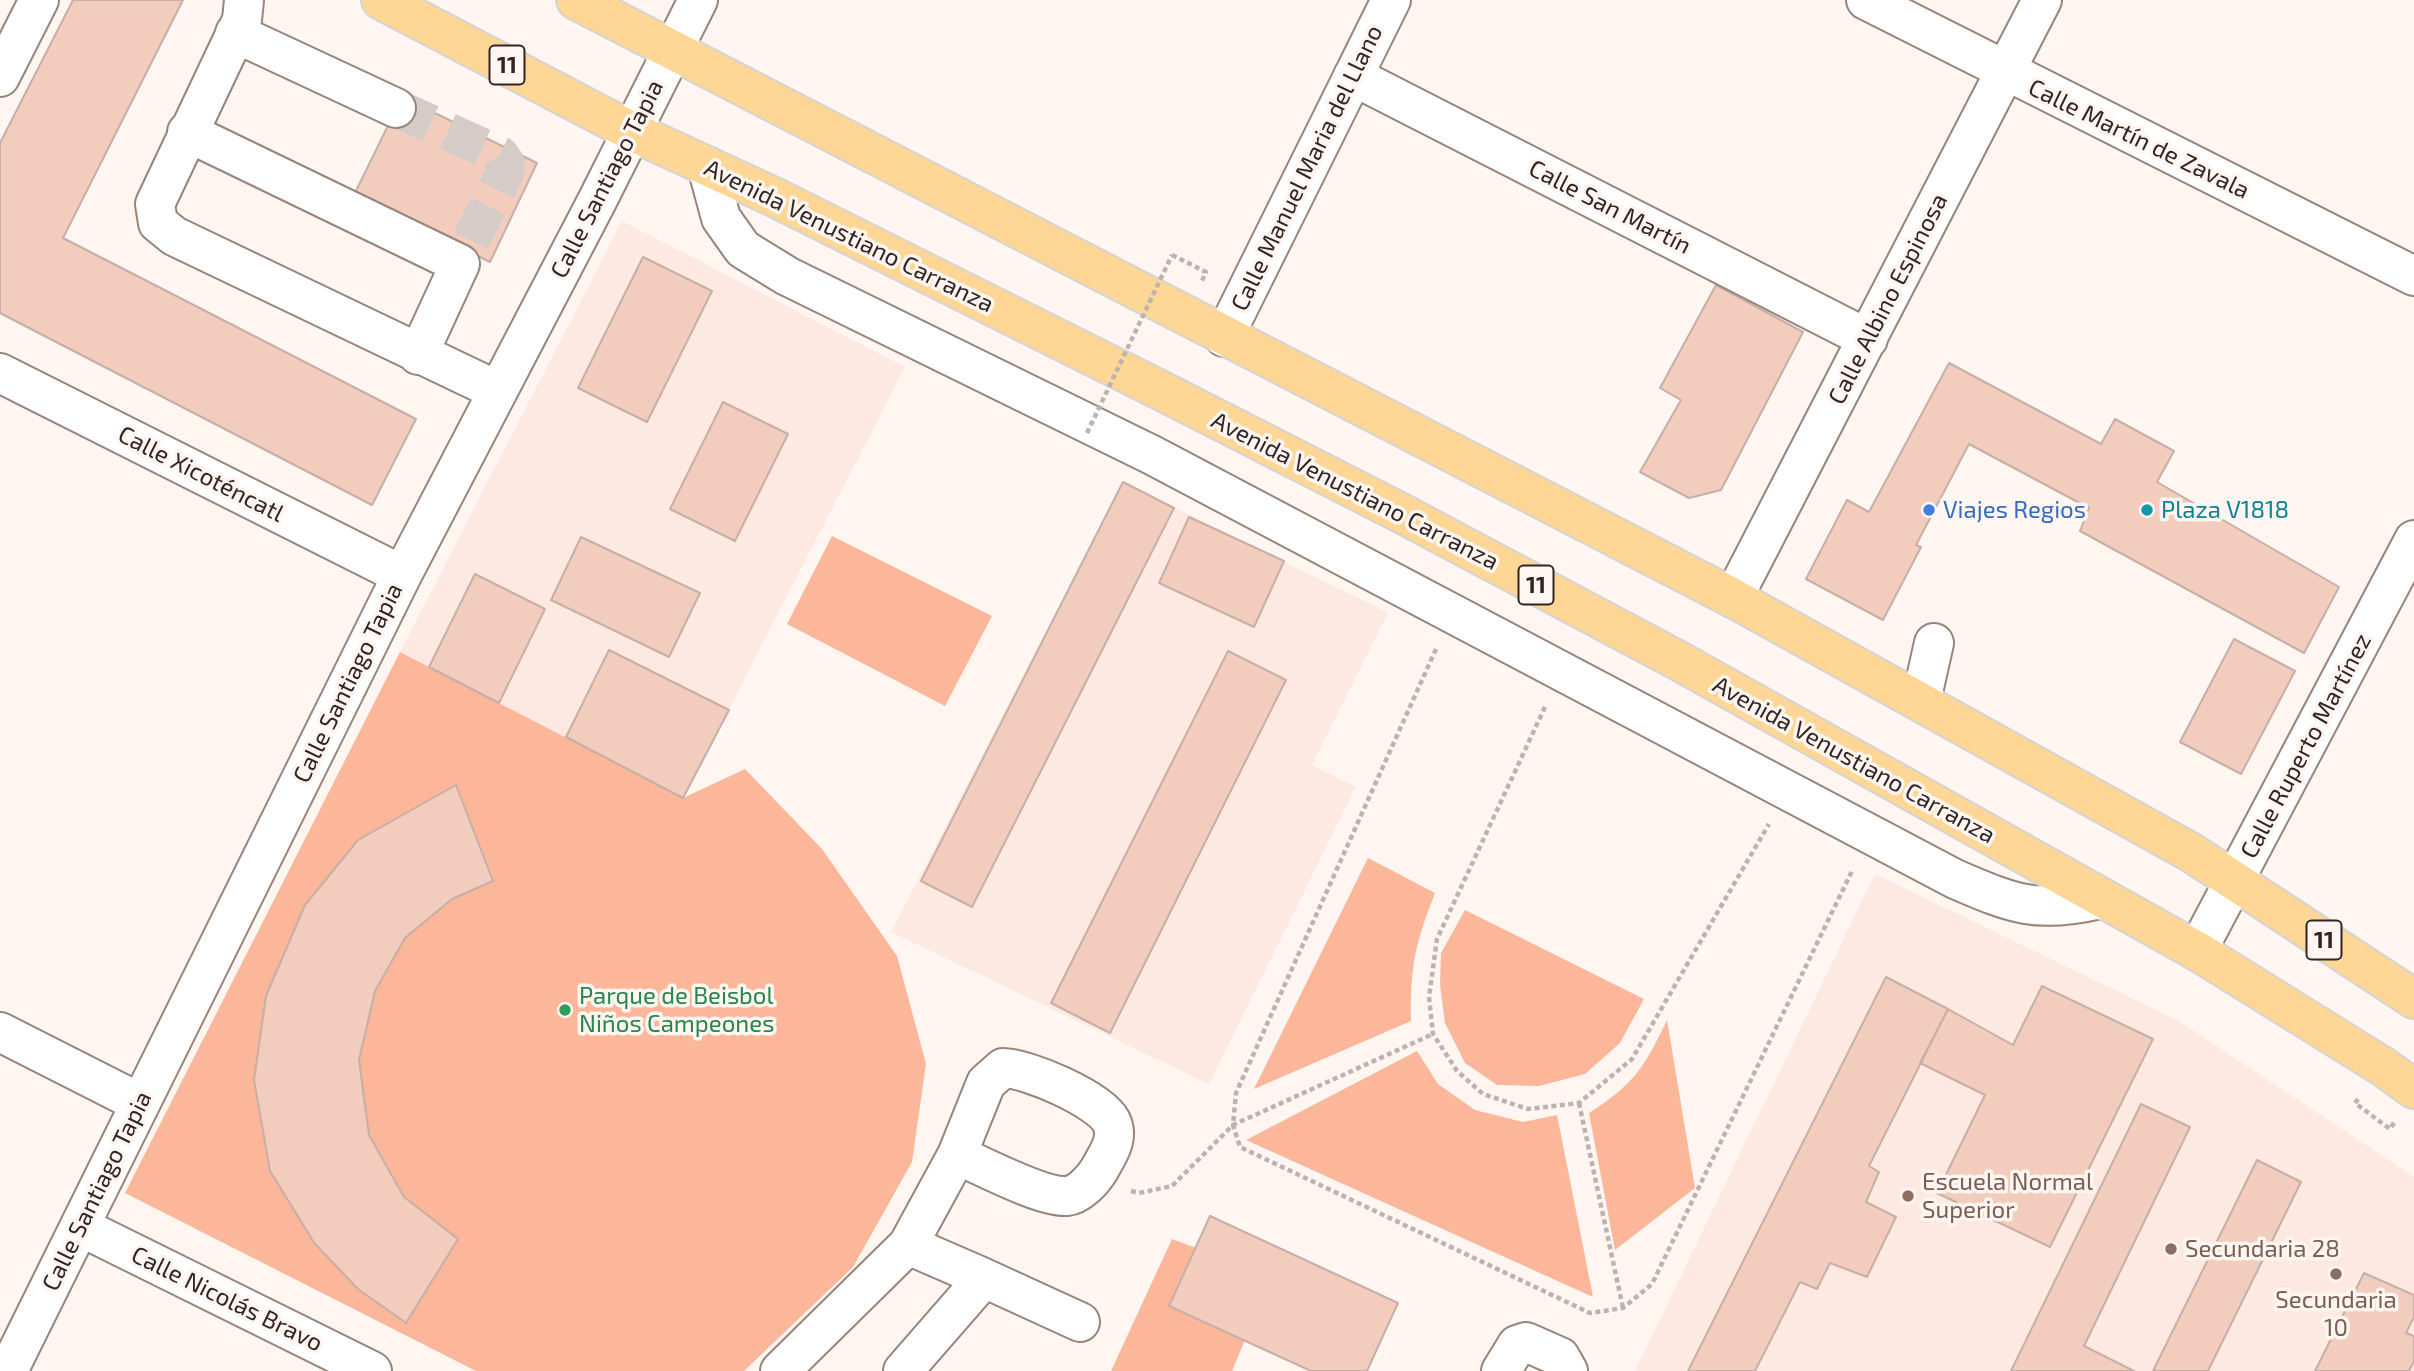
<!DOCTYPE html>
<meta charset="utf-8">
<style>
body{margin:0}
canvas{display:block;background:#fff5f1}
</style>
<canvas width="2414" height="1371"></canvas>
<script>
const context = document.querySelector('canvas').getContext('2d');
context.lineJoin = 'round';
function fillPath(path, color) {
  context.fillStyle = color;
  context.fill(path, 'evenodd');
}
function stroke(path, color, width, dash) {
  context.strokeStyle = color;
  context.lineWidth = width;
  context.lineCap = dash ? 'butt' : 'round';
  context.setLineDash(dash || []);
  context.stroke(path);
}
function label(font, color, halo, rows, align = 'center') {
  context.font = font + ' "Exo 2",sans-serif';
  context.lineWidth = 7;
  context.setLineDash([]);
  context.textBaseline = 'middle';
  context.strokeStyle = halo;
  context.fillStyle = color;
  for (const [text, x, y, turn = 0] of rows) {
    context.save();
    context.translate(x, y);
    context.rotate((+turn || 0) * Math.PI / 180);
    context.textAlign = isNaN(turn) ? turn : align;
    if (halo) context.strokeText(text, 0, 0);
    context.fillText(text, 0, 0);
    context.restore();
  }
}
const built = new Path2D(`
 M622,221l283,146 -222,431 -283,-146z
 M1123,482l265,131 -76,152 44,22 -147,297 -318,-152z
 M1875,874l304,147 235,156v194h-779z`);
const green = new Path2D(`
 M832,536l160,80 -47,90 -158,-82z
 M400,652l283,146 62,-29 77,80 75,107 29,108 -14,98 -59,105 -109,104h-268l-351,-178z
 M1368,858l67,35c-20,51 -25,74 -24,128l-157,68z
 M1465,910l179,89 -24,44 -35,31 -46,12 -42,-1 -32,-22 -20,-40 -5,-39 1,-31z
 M1667,1020l28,168 -80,62 -26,-137c45,-29 55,-45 78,-93z
 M1417,1051l21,33 37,26 48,12 34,-7 36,182 -347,-157z
 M1172,1239l24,9 49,92 -13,31h-121z`);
const building = new Path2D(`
 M73,0h110l-120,238 353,181 -44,86 -372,-192v-170z
 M402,97l135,66 -47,99 -136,-67z
 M643,257l69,34 -65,131 -69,-34z
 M1716,285l87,47 -82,158 -32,8 -49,-26 41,-72 -21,-12z
 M1949,363l152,81 14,-25 59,32 -17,31 182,105 -35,66 -224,-122 9,-23 -120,-64 -53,101 5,2 -38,73 -77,-41 41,-79 22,12z
 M723,402l65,32 -53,107 -65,-32z
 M1123,482l51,26 -202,399 -51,-26z
 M1189,517l95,44 -30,66 -95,-44z
 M581,537l119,56 -31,64 -118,-57z
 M475,574l70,35 -46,94 -70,-36z
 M2234,639l61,32 -54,103 -61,-32z
 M609,650l120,60 -46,88 -117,-61z
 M1228,651l58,29 -176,353 -59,-30z
 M456,785l37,96 -41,18 -47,39 -30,53 -16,69 10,75 35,62 54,42 -52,84 -48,-34 -43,-45 -45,-73 -16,-91 12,-84 39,-91 53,-65z
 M1886,977l62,32 -79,157 10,6 -13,30 30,15 -29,60 -37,-14 -13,26 -17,-7 -45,89h-67z
 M2042,986l111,53 -103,208 -113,-54 48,-98 -65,-32 28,-54 65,36z
 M2141,1104l49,23 -106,219 50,25h-123z
 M2257,1160l44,22 -93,189h-55z
 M1210,1216l188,87 -31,68h-56l-142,-65z
 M2364,1273l50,22v22l-8,16 8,3v25l-5,10h-94z`);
const minorTunnel = new Path2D(`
 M396,108l104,47 5,7v10l-39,78`);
const path = new Path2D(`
 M1172,255l34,17 -4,9
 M1436,649l-200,444 -3,32 7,22 350,166 33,-5 29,-24 201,-415
 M1545,707l-108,232 -8,58 4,37 24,37 26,23 45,15 51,-6 53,-44 137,-235
 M2358,1099l-3,4 35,26 5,-8
 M1579,1103l44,205
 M1131,1191l8,2 33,-7 61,-61 200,-91`);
const minor = new Path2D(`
 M244,0l-2,20 -87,184 3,19 16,13 324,155
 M1866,0l548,276
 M235,33l161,75
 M1353,76l515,263
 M0,77l39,-77
 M187,132l273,132 -42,91
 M707,166l14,52 22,31 44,27 365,179 803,424c58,25 82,35 145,20
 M1224,337l167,-337
 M0,373l402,202
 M1733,598l309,-598
 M1921,701l13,-58
 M2197,951l217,-411
 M0,1032l140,71
 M81,1227l291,144
 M984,1278l96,44
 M8,1371l394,-796 195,-374 101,-201
 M780,1371l128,-126 49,-90 29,-72 17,-15c24,0 96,31 108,53 9,18 -4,34 -12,49 -6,10 -20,25 -32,26 -25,2 -84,-30 -110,-41
 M903,1371l81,-93 -76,-33
 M1501,1371l16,-26 9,-3 34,15 8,14`);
const major = new Path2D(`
 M381,0l250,131 143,66 390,195 237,121 278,148 518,290 185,115 32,23
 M576,0l1157,598 459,255 222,146`);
const pathBridge = new Path2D(`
 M1087,433l85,-178`);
const markers = [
 [1929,510,7,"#3f7fe0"],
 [2147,510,7,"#0f9aa8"],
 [565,1010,7,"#2e9e5b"],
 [1908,1196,7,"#8d6e63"],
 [2171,1249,7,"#8d6e63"],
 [2336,1274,7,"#8d6e63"]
];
const shields = [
 [507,65,35],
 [1536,585,35],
 [2324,940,35]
];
const shieldNames = [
 ["11",507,65],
 ["11",1536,585],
 ["11",2324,940]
];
const streetNames = [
 ["Calle Martín de Zavala",2139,139,26],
 ["Calle Manuel Maria del Llano",1307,168,-64],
 ["Calle Santiago Tapia",607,179,-63],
 ["Calle San Martín",1610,207,27],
 ["Avenida Venustiano Carranza",849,236,26],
 ["Calle Albino Espinosa",1888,299,-63],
 ["Calle Xicoténcatl",201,474,27],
 ["Avenida Venustiano Carranza",1355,491,27],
 ["Calle Santiago Tapia",348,683,-64],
 ["Calle Ruperto Martínez",2306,746,-62],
 ["Avenida Venustiano Carranza",1854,760,29],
 ["Calle Santiago Tapia",97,1191,-64],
 ["Calle Nicolás Bravo",227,1299,26]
];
const shopNames = [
 ["Viajes Regios",1943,510]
];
const cultureNames = [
 ["Plaza V1818",2161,510]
];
const leisureNames = [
 ["Parque de Beisbol",579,996],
 ["Niños Campeones",579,1024]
];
const educationNames = [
 ["Escuela Normal",1922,1182],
 ["Superior",1922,1210],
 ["Secundaria 28",2185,1249],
 ["Secundaria",2336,1300,"center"],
 ["10",2336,1328,"center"]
];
fillPath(built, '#fde9e1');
fillPath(green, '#fcb79b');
fillPath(building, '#f2ccbc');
stroke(building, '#c6afa6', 2);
stroke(minorTunnel, '#d5ccc8', 38, [38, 19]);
stroke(minor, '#99847b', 42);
stroke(major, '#d5d4d3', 42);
stroke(path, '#bcb2af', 4.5, [5, 3.5]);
stroke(minor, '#fff', 38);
stroke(major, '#fed695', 38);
stroke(pathBridge, '#bcb2af', 4.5, [5, 3.5]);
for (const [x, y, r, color] of markers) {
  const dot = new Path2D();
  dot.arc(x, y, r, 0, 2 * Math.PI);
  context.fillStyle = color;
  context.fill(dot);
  stroke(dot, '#fff5f1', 2.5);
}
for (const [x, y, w] of shields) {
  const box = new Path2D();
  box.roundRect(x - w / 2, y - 19.5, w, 39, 5);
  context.fillStyle = '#fff5f1';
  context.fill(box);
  stroke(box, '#2f2623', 2);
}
label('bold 23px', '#2f2623', null, shieldNames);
label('24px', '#2f2623', '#fff5f1', streetNames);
label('24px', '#366cbe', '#fff5f1', shopNames, 'left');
label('24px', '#0d838f', '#fff5f1', cultureNames, 'left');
label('24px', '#27864d', '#fff5f1', leisureNames, 'left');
label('24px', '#785e54', '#fff5f1', educationNames, 'left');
</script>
